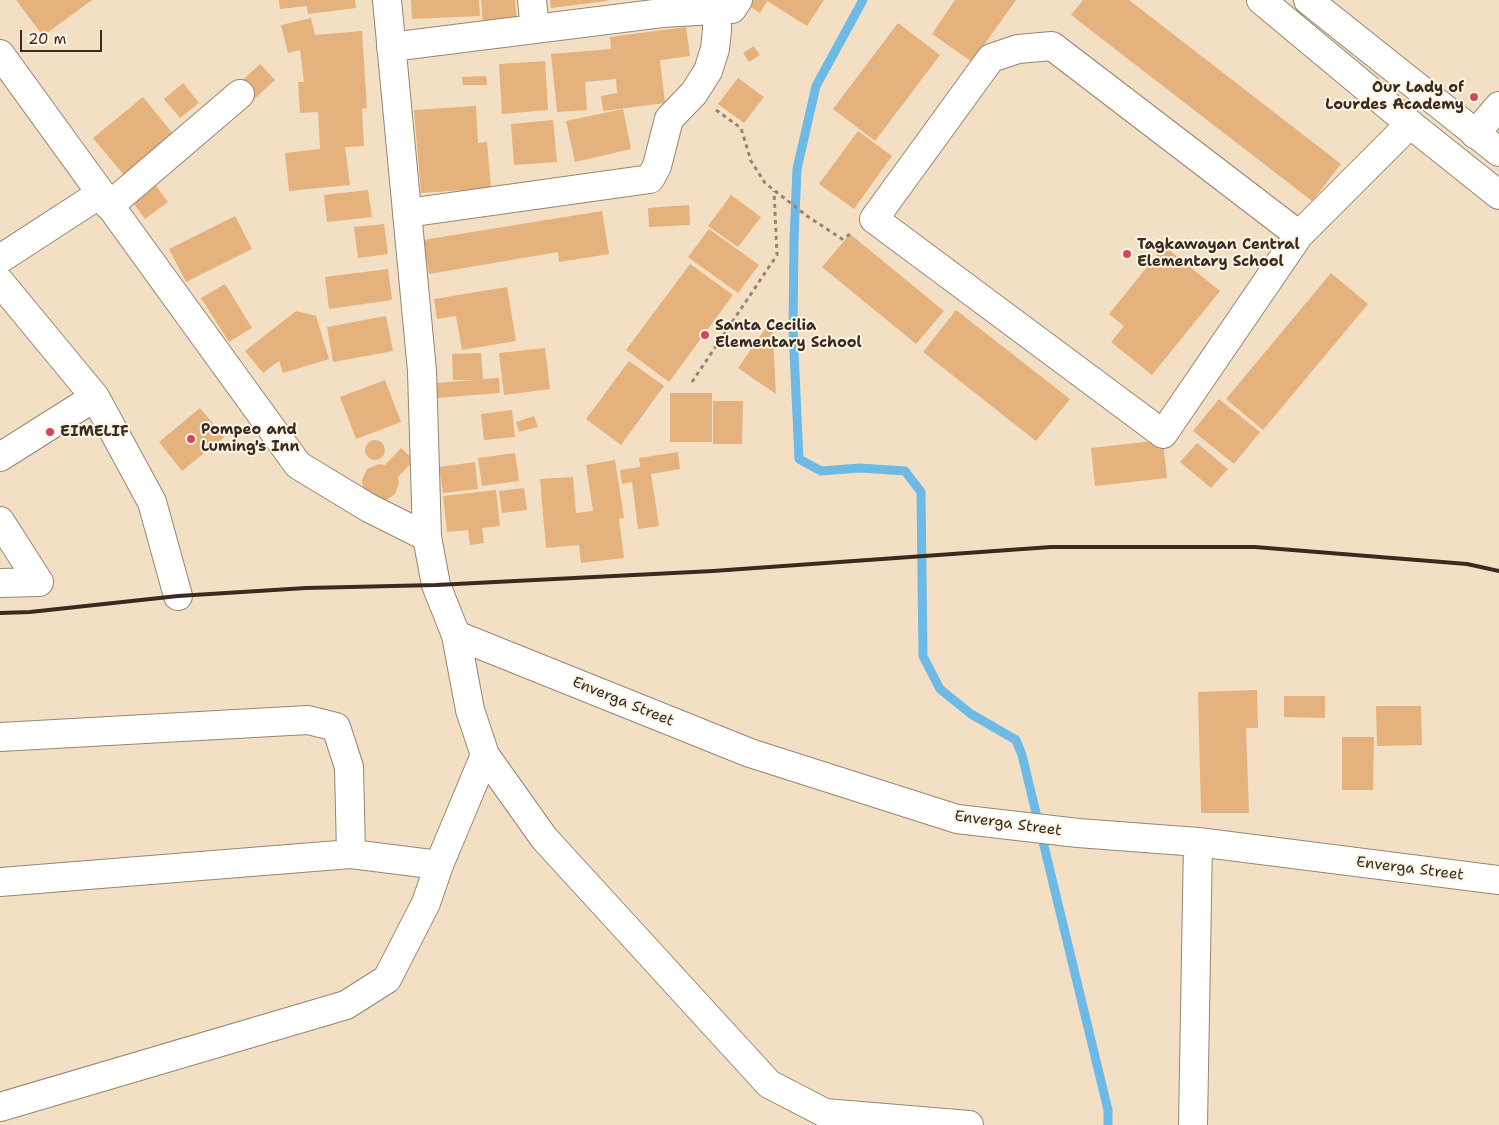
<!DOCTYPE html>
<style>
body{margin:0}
#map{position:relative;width:1499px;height:1125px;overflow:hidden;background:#f3e0c4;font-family:"Shantell Sans",sans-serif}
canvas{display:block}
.scale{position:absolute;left:20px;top:30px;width:82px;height:22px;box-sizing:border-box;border:2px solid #3b2a1e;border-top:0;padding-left:6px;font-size:15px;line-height:18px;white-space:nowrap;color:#3b2a1e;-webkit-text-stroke:4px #fcf5e5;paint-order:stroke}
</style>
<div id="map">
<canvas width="1499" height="1125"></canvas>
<div class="scale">20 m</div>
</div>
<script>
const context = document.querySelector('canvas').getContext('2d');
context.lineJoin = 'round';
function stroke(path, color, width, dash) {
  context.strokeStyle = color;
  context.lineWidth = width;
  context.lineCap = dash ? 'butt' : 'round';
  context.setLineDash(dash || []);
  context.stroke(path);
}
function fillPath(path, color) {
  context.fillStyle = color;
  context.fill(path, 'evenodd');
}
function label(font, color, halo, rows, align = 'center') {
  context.font = font + ' "Shantell Sans",sans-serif';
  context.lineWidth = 4;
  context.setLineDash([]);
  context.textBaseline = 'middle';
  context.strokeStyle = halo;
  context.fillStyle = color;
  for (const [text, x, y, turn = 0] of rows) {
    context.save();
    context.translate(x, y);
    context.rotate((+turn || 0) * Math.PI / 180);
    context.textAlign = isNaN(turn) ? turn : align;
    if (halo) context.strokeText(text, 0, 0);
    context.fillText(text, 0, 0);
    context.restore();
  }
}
const stream = new Path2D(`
 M863,0l-47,86 -19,83 -3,71 -1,90 6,129 22,12 39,-3 45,3 16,21 2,164 17,33 31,25 45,26 6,15 86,355v15`);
const building = new Path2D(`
 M16,0h76l-49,36z
 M279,0h76l1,8 -48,6 -1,-8 -27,3z
 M411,0h68l1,16 -68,3z
 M481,0h34l2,21 -34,3z
 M550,0h57v1l-56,7z
 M748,0h76l-17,26 -40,-25 -7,12 -14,-9z
 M955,0h61l-44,62 -40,-28z
 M1083,0h46l212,164 -29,37 -241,-186z
 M311,18l4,17 47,-4 5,77 -5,1 2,37 -19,1 5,38 -61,6 -4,-38 35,-4 -2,-37 -18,1 -2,-31h6l-4,-32 -12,3 -7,-28z
 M898,23l42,32 -65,86 -42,-32z
 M686,27l4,29 -30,4 5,43 -62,8 -2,-15 16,-3 -1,-14 -31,3 2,28 -30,2 -6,-58 60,-5 -1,-12z
 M754,46l6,9 -11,7 -6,-9z
 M545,61l3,49 -46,4 -3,-50z
 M260,64l15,16 -26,24 -15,-16z
 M486,76l1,9h-24l-1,-8z
 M738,78l26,19 -20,26 -26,-19z
 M183,83l16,20 -19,15 -16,-19z
 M143,97l31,38 -49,41 -32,-38z
 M476,106l2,37 9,-1 4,46 -70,5 -7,-83z
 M623,109l8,40 -56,13 -9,-41z
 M553,120l4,42 -43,3 -3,-41z
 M858,131l34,25 -38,53 -35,-25z
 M154,183l14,19 -23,17 -14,-19z
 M368,190l4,27 -45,5 -3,-27z
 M731,195l30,22 -23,30 -30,-21z
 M689,205l1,20 -41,2 -1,-19z
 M602,211l7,43 -50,8 -1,-10 -129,22 -6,-34z
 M235,216l17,33 -66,33 -17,-33z
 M384,224l4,30 -30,4 -4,-31z
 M709,229l50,36 -21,28 -50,-36z
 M850,234l94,77 -28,33 -94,-77z
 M1164,246l56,45 -68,84 -41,-33 13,-16 -15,-12z
 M690,264l43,31 -64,87 -43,-32z
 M388,269l4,31 -63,9 -4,-32z
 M1331,273l37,31 -105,126 -37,-31z
 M225,284l27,44 -23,14 -28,-44z
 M507,287l9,54 -54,9 -6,-34 -19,3 -3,-20z
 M956,310l114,89 -34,42 -113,-89z
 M296,311l20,5 13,43 -46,14 -4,-12 -16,12 -18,-22z
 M386,316l7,35 -60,11 -6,-35z
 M772,319l4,75 -38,-26z
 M545,348l5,41 -46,6 -5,-42z
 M481,353l2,26 16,-1 1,15 -64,5 -1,-15 42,-3h-24l-1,-26z
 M629,361l35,25 -43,59 -35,-26z
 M385,380l16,42 -45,17 -16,-42z
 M670,393h42v49h-42z
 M1219,399l41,33 -26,32 -41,-33z
 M713,401h30l-1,43h-29z
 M200,408l24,29 -42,34 -23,-29z
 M512,410l3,27 -31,3 -3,-26z
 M534,416l4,11 -19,5 -3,-10z
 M1163,440l4,38 -72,8 -4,-38z
 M365 450a10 10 0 1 1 20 0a10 10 0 1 1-20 0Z
 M1197,443l31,26 -17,19 -31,-26z
 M401,448l13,12 -16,17 1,6 -4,11 -10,7 -21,-9 -2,-12 5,-11 12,-5 6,1z
 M678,452l2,17 -29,5 8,52 -21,3 -6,-47 -10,2 -2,-14 20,-3 -1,-9z
 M515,453l4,28 -37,5 -4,-28z
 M615,460l9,58 -5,1 5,39 -43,5 -2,-18 -33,3 -6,-69 33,-2 3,36 17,-2 -7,-46z
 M475,462l3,27 -35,4 -4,-26z
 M524,488l3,22 -25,3 -3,-22z
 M496,490l4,36 -18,2 2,15 -14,2 -2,-15 -21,2 -4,-36z
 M1257,690l1,38h-12l3,85h-48l-3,-121z
 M1284,696h41v22l-41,-1z
 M1376,706h45l1,39 -45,1z
 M1342,737h32l-1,53h-31z`);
const path = new Path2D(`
 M716,110l25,18 10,33 14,22 42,33 35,23 10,-6
 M692,382l85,-127 -3,-64`);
const minor = new Path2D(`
 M532,0l3,29
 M391,47l271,-34 70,-4 6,-9
 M0,54l298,411 71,43 58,29
 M1475,134l24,-28
 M109,206l131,-112
 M407,213l243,-34 7,-13 12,-47 25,-26 14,-22 7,-22 2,-19v-19l-3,-11
 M1299,235l-247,-189 -34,3 -27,9 -117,161 289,215 136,-199 111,-111
 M0,259l100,-65
 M0,282l95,115 57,105 26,94
 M0,457l95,-60
 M0,521l39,61
 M0,583l39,-1
 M456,635l294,118 207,66 121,14 120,9 301,38
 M0,737l308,-17 28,7 13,40 2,87
 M0,882l351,-28 88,11
 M0,1107l346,-102 41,-26 39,-76 13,-38 46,-110
 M1193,1125l5,-283`);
const major = new Path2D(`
 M387,0l35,371 5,166 9,48 20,50 14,75 15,45 59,83 225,246 56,29 144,12
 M1261,0l149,124 89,71
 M1308,0l191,152`);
const rail = new Path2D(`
 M0,613l30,-1 148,-16 128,-8 130,-3 277,-14 338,-24h204l212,17 32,7`);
const markers = [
 [1474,97,5,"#d1495b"],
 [1127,254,5,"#d1495b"],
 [705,335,5,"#d1495b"],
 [50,432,5,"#d1495b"],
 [191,439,5,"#d1495b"]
];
const poiNames = [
 ["Our Lady of",1464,88,"right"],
 ["Lourdes Academy",1464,105,"right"],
 ["Tagkawayan Central",1137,245],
 ["Elementary School",1137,262],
 ["Santa Cecilia",715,326],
 ["Elementary School",715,343],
 ["Pompeo and",201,430],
 ["Luming's Inn",201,447],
 ["EIMELIF",60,432]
];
const streetNames = [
 ["Enverga Street",623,702,22],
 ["Enverga Street",1008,824,8],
 ["Enverga Street",1410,869,7]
];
stroke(stream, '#6dbae7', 9);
fillPath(building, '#e5b17d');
stroke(minor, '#978571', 30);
stroke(major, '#978571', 30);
stroke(path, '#978571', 3, [4, 4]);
stroke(minor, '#fff', 28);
stroke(major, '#fff', 28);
stroke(rail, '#3b2a1e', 4);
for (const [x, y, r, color] of markers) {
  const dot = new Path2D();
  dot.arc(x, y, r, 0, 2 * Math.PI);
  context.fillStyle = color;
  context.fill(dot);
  stroke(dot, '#fcf5e5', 2);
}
label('bold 15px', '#3b2a1e', '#fcf5e5', poiNames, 'left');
label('15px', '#3b2a1e', '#fcf5e5', streetNames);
</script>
